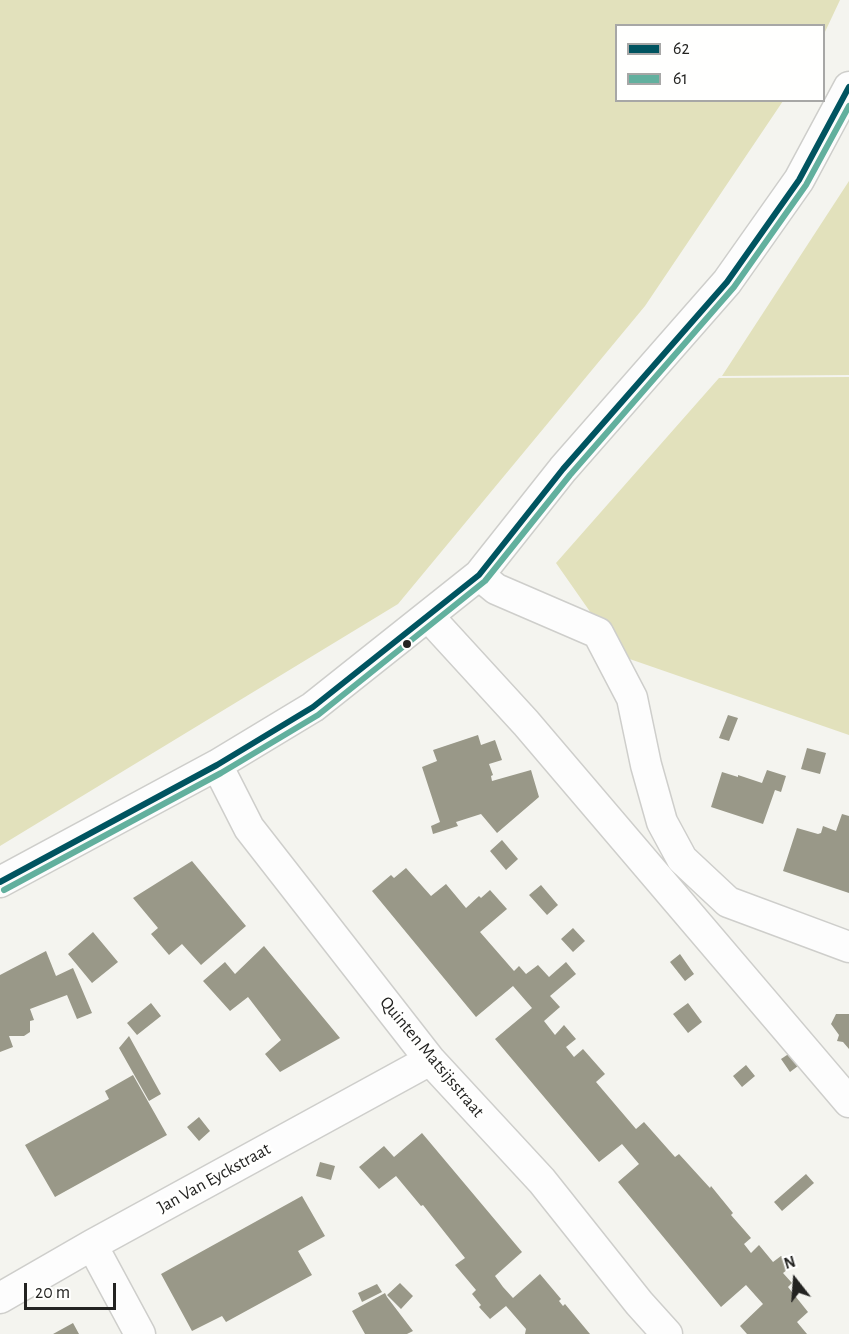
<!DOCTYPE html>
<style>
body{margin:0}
#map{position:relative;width:849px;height:1334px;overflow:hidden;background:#f4f4ef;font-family:"Alegreya Sans",sans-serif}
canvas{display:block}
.legend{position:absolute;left:615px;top:24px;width:210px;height:78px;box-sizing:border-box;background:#fffffe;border:2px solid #a7a7a6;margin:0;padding:8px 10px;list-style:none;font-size:18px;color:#232321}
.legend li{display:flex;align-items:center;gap:12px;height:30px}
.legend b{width:30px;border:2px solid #a7a7a6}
.north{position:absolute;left:765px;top:1250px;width:60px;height:60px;-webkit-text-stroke:4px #fffffe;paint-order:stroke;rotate:343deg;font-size:16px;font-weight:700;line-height:24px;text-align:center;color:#232321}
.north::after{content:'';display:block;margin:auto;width:21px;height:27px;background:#232321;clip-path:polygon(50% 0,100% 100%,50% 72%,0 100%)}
.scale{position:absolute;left:24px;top:1283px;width:92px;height:27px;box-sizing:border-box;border:3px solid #232321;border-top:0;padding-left:8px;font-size:18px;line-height:21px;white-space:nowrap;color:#232321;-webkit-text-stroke:4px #fffffe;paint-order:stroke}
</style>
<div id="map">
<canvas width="849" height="1334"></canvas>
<ul class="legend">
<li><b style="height:8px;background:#005460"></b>62</li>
<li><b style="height:8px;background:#62b09e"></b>61</li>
</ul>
<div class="north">N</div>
<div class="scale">20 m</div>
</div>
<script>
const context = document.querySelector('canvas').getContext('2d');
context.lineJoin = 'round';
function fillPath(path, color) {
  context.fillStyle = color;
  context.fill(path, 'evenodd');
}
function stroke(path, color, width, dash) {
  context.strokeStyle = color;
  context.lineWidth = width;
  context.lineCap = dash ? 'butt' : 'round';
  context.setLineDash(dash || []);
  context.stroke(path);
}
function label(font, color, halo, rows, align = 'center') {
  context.font = font + ' "Alegreya Sans",sans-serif';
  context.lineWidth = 6;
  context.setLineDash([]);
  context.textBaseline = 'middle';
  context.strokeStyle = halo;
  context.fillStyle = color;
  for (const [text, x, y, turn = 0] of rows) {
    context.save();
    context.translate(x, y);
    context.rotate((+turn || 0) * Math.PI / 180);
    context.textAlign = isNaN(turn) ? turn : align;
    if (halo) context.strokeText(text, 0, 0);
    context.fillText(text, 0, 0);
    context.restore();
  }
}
const green = new Path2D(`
 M0,0h840l-16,34v-8h-208v74l167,1 -138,205 -247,298 -398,242z
 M849,181v194l-127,1z
 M849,377v358l-228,-79 -65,-93 163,-185z`);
const building = new Path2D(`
 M728,715l10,3 -9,23 -10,-3z
 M478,735l3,10 14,-5 7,20 -13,4 4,11 -2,1 1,5 39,-11 8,27 -42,36 -16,-19 -25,8 2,4 -25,8 -2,-8 9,-4 -18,-55 15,-6 -4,-11z
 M807,748l19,5 -6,21 -19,-5z
 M767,770l19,6 -5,16 -6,-2 -12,34 -52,-17 11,-35 16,5v-2l24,8z
 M842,814l7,2v77l-66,-22 14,-43 21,6 3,-1 2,-7 13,5z
 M502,840l16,19 -12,11 -16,-19z
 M192,861l54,65 -45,39 -19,-21 -13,11 -18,-21 7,-6 -25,-30z
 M406,868l25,28 15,-12 20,24 13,-12 2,2 9,-8 17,19 -27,23 34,39 5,-5 7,8 12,-9 11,12 17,-15 10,12 -26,22 10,11 -16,14 11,14 9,-10 12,14 -10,8 8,10 9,-8 22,25 -9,8 40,47 8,-7 31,35 4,-3 31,34 1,-2 22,27 -2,2 20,23 -7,6 7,9 8,-8 14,17 8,-6 10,11 -8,6 9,10 -4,4 20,25 -11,10 10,12h-60l-7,-8 23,-22 -17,-19 -25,22 -103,-125 21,-18 -17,-20 -23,18 -104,-123 37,-31 -19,-22 -37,31 -104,-126 19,-16 3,3z
 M541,885l17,20 -11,10 -18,-20z
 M573,928l12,13 -12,11 -12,-13z
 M93,932l25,30 -26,21 -24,-29z
 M264,946l76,92 -60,34 -15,-18 16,-14 -33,-43 -18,14 -27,-30 22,-19 10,12z
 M46,951l10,25 17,-8 19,45 -15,6 -10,-24 -37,14 4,11 -4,1v11l-6,4h-15l4,11 -13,5v-77z
 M680,954l14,20 -9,7 -15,-19z
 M151,1003l10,13 -24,19 -10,-12z
 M688,1003l14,19 -14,11 -15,-19z
 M836,1014h13v35l-6,-7 -6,-1 2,-6 -8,-11z
 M129,1036l32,58 -12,7 -30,-53z
 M793,1051l9,12 -12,9 -9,-13z
 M746,1065l9,11 -13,11 -9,-11z
 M133,1075l34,60 -112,62 -30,-52 84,-46 -4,-8z
 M199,1117l11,14 -11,10 -12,-14z
 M422,1133l100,119 -27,24 8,11 10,11 27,-24 21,25 -2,2 4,5 2,-2 25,30h-65l1,-5 -20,-23 -16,13 -11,-12 2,-2 -9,-11 4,-4 -21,-25 10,-7 -42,-53 -2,1 -25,-30 -17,13 -20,-22 25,-21 10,11z
 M320,1162l15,4 -4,14 -15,-4z
 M806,1174l8,9 -32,28 -8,-9z
 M302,1196l23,40 -27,15 14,24 -86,47 -4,-6 -30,15 -31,-57z
 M400,1283l13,13 -12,13 -14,-14z
 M377,1284l5,8 -20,10 -4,-9z
 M385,1293l2,4 26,34 -6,3h-42l-13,-23z
 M73,1323l6,11h-26z`);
const minor = new Path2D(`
 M479,575l17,14 102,44 34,65 14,67 16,57 20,37 46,43 121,45
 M428,616l98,107 323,379
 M217,765l32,63 181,232 112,121 97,122 28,31
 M0,882l217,-117 96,-58 166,-132 84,-106 164,-187 72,-102 50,-93
 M92,1245l48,89
 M0,1298l92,-53 338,-185`);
const bus1 = new Path2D(`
 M0,882l217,-117 96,-58 166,-132 84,-106 164,-187 72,-102 50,-93`);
const bus2 = new Path2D(`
 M4,890l217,-117 97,-58 167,-134 85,-106 164,-188 72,-102 43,-79`);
const markers = [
 [407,644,5,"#232321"]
];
const streetNames = [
 ["Quinten Matsijsstraat",432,1057,50],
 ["Jan Van Eyckstraat",214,1178,-29]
];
fillPath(green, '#e2e1bc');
fillPath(building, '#999888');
stroke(minor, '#cececb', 33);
stroke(minor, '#fdfdfd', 30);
stroke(bus1, '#005460', 6);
stroke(bus2, '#62b09e', 6);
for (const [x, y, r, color] of markers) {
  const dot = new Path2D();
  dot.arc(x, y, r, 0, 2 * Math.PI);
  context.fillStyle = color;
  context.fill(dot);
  stroke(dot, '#fffffe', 2);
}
label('18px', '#232321', '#fffffe', streetNames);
</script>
